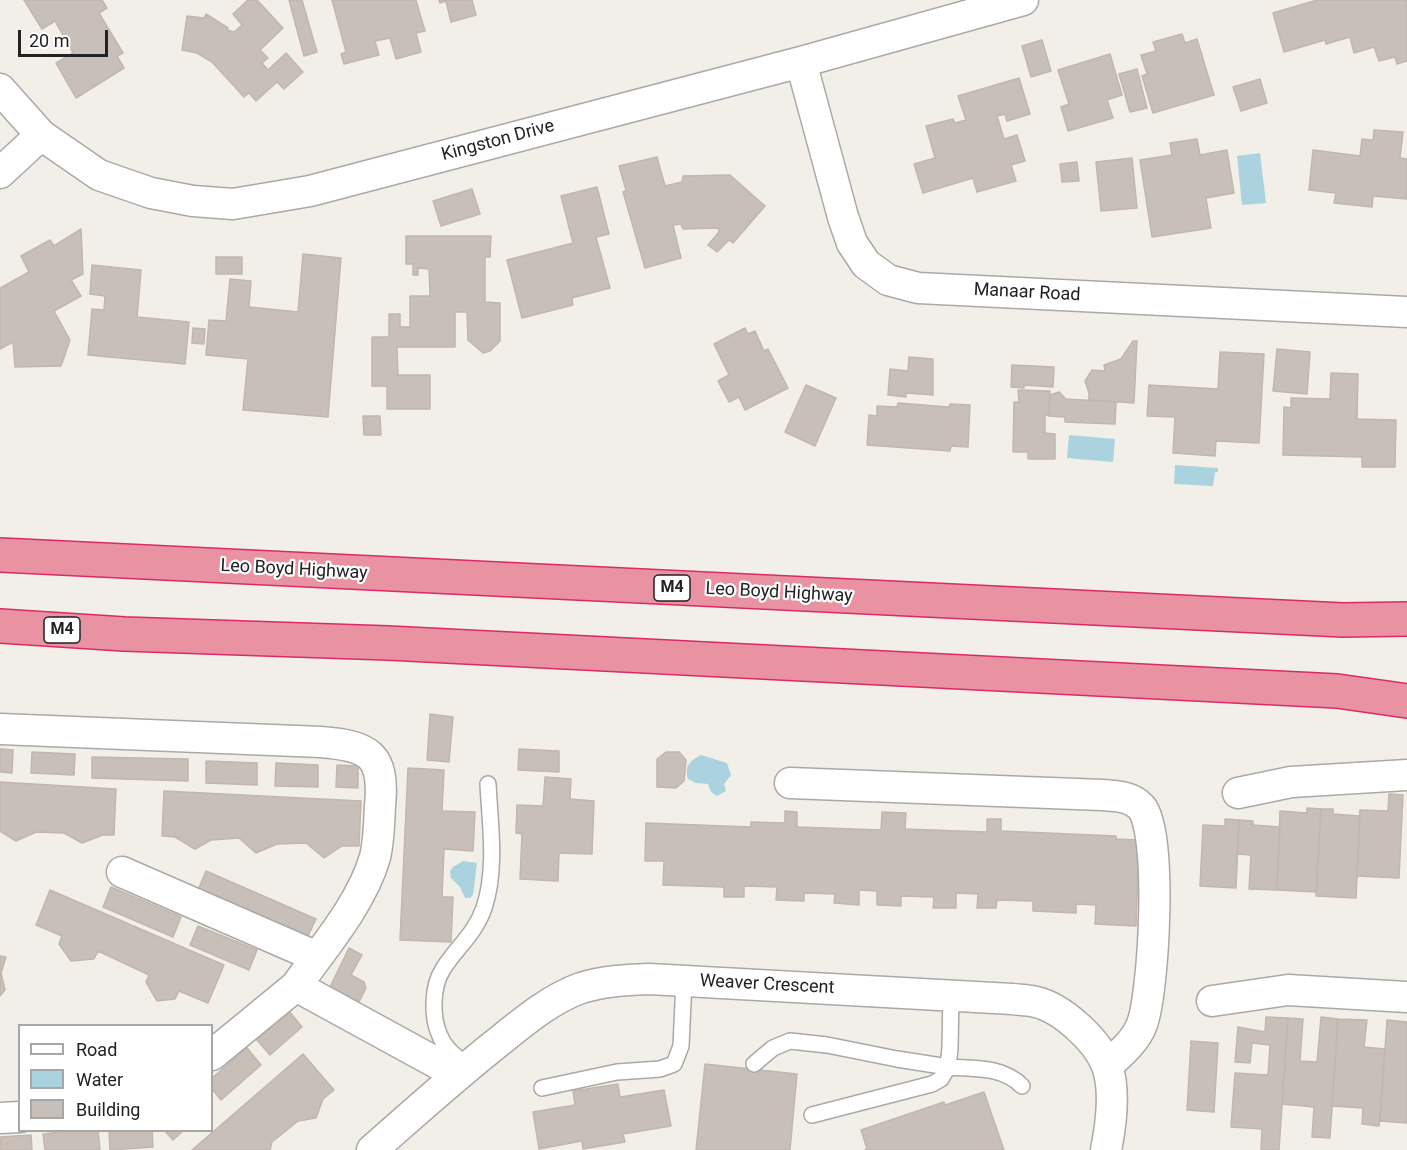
<!DOCTYPE html>
<style>
body{margin:0}
#map{position:relative;width:1407px;height:1150px;overflow:hidden;background:#f2efe9;font-family:Roboto,sans-serif}
canvas{display:block}
.legend{position:absolute;left:18px;top:1024px;width:195px;height:108px;box-sizing:border-box;background:#fff;border:2px solid #a7a7a7;margin:0;padding:8px 10px;list-style:none;font-size:18px;color:#222}
.legend li{display:flex;align-items:center;gap:12px;height:30px}
.legend b{width:30px;border:2px solid #a7a7a7}
.scale{position:absolute;left:18px;top:30px;width:90px;height:27px;box-sizing:border-box;border:3px solid #222;border-top:0;padding-left:8px;font-size:18px;line-height:21px;white-space:nowrap;color:#222;-webkit-text-stroke:4px #fff;paint-order:stroke}
</style>
<div id="map">
<canvas width="1407" height="1150"></canvas>
<ul class="legend">
<li><b style="height:8px;background:#fff"></b>Road</li>
<li><b style="height:16px;background:#aad3df"></b>Water</li>
<li><b style="height:16px;background:#c7bfb8"></b>Building</li>
</ul>
<div class="scale">20 m</div>
</div>
<script>
const context = document.querySelector('canvas').getContext('2d');
context.lineJoin = 'round';
function fillPath(path, color) {
  context.fillStyle = color;
  context.fill(path, 'evenodd');
}
function stroke(path, color, width, dash) {
  context.strokeStyle = color;
  context.lineWidth = width;
  context.lineCap = dash ? 'butt' : 'round';
  context.setLineDash(dash || []);
  context.stroke(path);
}
function label(font, color, halo, rows, align = 'center') {
  context.font = font + ' Roboto,sans-serif';
  context.lineWidth = 4.5;
  context.setLineDash([]);
  context.textBaseline = 'middle';
  context.strokeStyle = halo;
  context.fillStyle = color;
  for (const [text, x, y, turn = 0] of rows) {
    context.save();
    context.translate(x, y);
    context.rotate((+turn || 0) * Math.PI / 180);
    context.textAlign = isNaN(turn) ? turn : align;
    if (halo) context.strokeText(text, 0, 0);
    context.fillText(text, 0, 0);
    context.restore();
  }
}
const water = new Path2D(`
 M1260,153l6,50 -24,2 -5,-49z
 M1069,435l46,4 -2,23 -46,-4z
 M1175,465l43,3v4h-3l-2,14 -39,-2z
 M701,755l26,8 4,12 -7,9 2,7 -9,5 -6,-4 -3,-8 -12,-1 -8,-4c-4,-13 2,-18 13,-24z
 M463,861l14,2 -4,32 -3,3h-5l-5,-11 -9,-9 -1,-7 3,-4z`);
const building = new Path2D(`
 M24,0h78l5,8 -8,5 24,40 -6,3 7,12 -48,30 -20,-35 17,-10 -18,-32 -13,8z
 M248,0h9l26,28 -23,22 8,8 -6,5 6,7 18,-17 17,19 -19,17 -7,-7 -21,19 -7,-8 -5,4 -32,-35 -15,-9 -15,-3 5,-34 17,2 2,-4 22,14 -1,2 7,2 8,-7 -9,-11z
 M289,0h13l15,52 -13,4z
 M332,0h84l9,31 -9,2 5,19 -25,7 -6,-21 -15,3 4,14 -35,9 -3,-10 5,-2z
 M439,0h33l4,15 -25,7 -5,-21 -6,2z
 M1317,0h90v61l-10,3 -2,-7 -16,4 -5,-14 -20,6 -4,-16 -24,7 -1,-4 -41,12 -11,-39z
 M1182,34l3,9 12,-4 17,56 -61,18 -11,-37 5,-2 -6,-19 15,-4 -3,-9z
 M1042,40l9,31 -20,6 -9,-31z
 M1110,54l12,41 -15,5 6,18 -45,13 -7,-24 8,-3 -11,-34z
 M1137,69l10,39 -17,4 -11,-38z
 M1019,78l11,36 -23,7 -2,-7 -8,2 7,23 13,-4 8,26 -14,4 5,16 -39,11 -4,-14 -50,15 -9,-29 21,-6 -9,-32 27,-7 2,4 11,-3 -8,-24z
 M1260,79l7,24 -26,8 -8,-24z
 M1374,130l29,2 -3,26 7,1v40l-34,-3 -1,11 -38,-4 2,-10 -27,-3 4,-40 47,6 2,-17 11,1z
 M1197,139l3,16 27,-5 7,43 -28,5 5,30 -59,9 -12,-77 32,-5 -2,-12z
 M657,157l8,29 17,-4 1,-6 47,-1 35,31 -32,37 -4,-3 -12,12 -9,-7 11,-13 -1,-4 -35,1 -2,-5 -8,1 8,33 -36,10 -22,-76 3,-2 -7,-24z
 M1132,158l5,50 -36,3 -5,-49z
 M1077,162l2,19 -17,1 -2,-18z
 M597,187l12,47 -13,3 14,51 -38,10 1,7 -51,13 -15,-58 66,-17 -12,-47z
 M472,189l8,25 -39,12 -8,-25z
 M81,229l2,45 -12,6 10,16 -27,15 16,29 -9,26 -46,1 -2,-25 -13,7v-61l29,-16 -8,-16 29,-16 4,6z
 M406,236h85l-1,21h-5v45l15,1v38l-10,10 -7,2 -15,-13 -1,-28h-12v35h-58l1,28h32v34h-43v-23h-15v-49h17v-23h11v13h10v-31h20l-1,-27 -11,-1v7h-5v-11h-7z
 M303,254l38,4 -13,159 -85,-7 5,-51 -42,-4 3,-35 17,1 4,-42 21,2 -2,26 49,5z
 M216,257h26v17h-26z
 M92,265l49,5 -4,47 52,5 -4,42 -97,-9 4,-46 12,1 1,-14 -15,-2z
 M193,328l12,1 -1,15 -12,-1z
 M745,328l3,6 7,-3 9,20 4,-2 20,39 -43,22 -6,-13 -10,5 -11,-21 11,-6 -15,-31z
 M1133,341h4l-3,62 -45,-3v-7l-4,-12 7,-11 13,1 -1,-6 17,-6z
 M1277,349l33,3 -3,42 -34,-3z
 M1220,352l44,2 -5,89 -43,-2 -1,15 -42,-3 2,-36 -28,-1 2,-31 69,4z
 M909,357l24,2v36l-27,-2v4l-18,-2 2,-26 18,2z
 M1012,365l42,2 -1,20 -29,-2v3l-13,-1z
 M1331,373l27,1 -1,45 39,1 -1,47h-33v-10l-79,-2 1,-48 7,1v-10l39,1z
 M806,385l30,13 -21,48 -30,-14z
 M1018,390l32,1 -1,25 -4,-2v19l10,1v25h-27v-7h-15l1,-50h5z
 M1059,392l7,7 50,3 -1,22 -50,-2v-5l-16,-1 1,-21z
 M898,403l51,4 1,-3 20,1 -2,42 -17,-1 -1,5 -83,-6 2,-30 8,1v-10l20,1z
 M363,416h17l1,19h-17z
 M430,714l23,3 -4,45 -22,-2z
 M0,749l13,1 -1,23 -12,-1z
 M519,749l40,2v21l-41,-2z
 M32,752l43,2 -1,21 -43,-2z
 M666,752h13l7,8 -2,21 -8,7 -19,-1v-28z
 M92,757l96,2v22l-96,-3z
 M206,761l51,2v22l-51,-2z
 M276,763l42,2v22l-43,-1z
 M337,765l21,1v22l-22,-1z
 M408,768l36,2 -2,41 33,1 -2,39 -29,-2 -2,48h11l-2,45 -51,-2z
 M545,777l26,2 -1,20 24,2 -2,53 -33,-1 -1,28 -38,-2 2,-45 -6,-1 1,-28 26,1z
 M0,782l116,7 -2,46h-11l-21,8 -18,-10 -28,-1 -20,9 -16,-10z
 M164,791l197,10 -2,45h-17l-18,12 -18,-15 -29,1 -21,9 -17,-15 -28,2 -16,9 -20,-12 -13,-1z
 M1389,794l14,1 -4,83 -42,-2 3,-66 28,1z
 M1307,808l14,1 -5,83 -39,-2 3,-79 27,2z
 M1321,809h12v5l27,2 -4,82 -40,-2z
 M785,811l12,1v15l84,3 1,-18 24,1 -1,16 82,3v-13h14v12l115,5v3l23,1 -3,86 -41,-2 1,-19 -20,-1v9l-43,-2v-10l-36,-1 -1,8h-19l1,-14 -22,-1v15h-23l1,-11 -33,-1v10l-24,-1v-14l-18,-1v15l-25,-2 1,-9 -31,-1v8l-28,-1 1,-13 -33,-1v11h-20v-10l-61,-2 1,-24h-19l1,-38 105,4v-5l34,1z
 M1225,819l14,1 -3,68 -36,-2 3,-61 22,1z
 M1239,820l14,1v4l27,2 -3,63 -28,-1 2,-34 -14,-1z
 M206,871l110,48 -9,19 -109,-48z
 M111,887l70,30 -8,20 -70,-30z
 M50,890l174,75 -16,38 -29,-12 -4,8 -18,2 -11,-19 3,-7 -51,-24 -4,8 -23,2 -12,-17 3,-8 -26,-11z
 M198,926l59,24 -8,20 -59,-25z
 M349,948l13,7 -11,20 13,7 2,6 -7,14 -29,-15z
 M0,956l6,1 -5,16 4,17 -5,6z
 M288,1010l14,17 -32,28 -14,-16z
 M1266,1017l22,1 -9,132h-18l1,-21 -31,-2 4,-54 33,2 2,-30 -18,-2 -2,20 -15,-1 3,-35 27,5z
 M1321,1017l17,2 -8,119 -18,-1 2,-30 -32,-3 6,-86 15,1 -3,42 17,1z
 M1338,1019l29,1 -3,27 21,2 -6,77 -17,-2 1,-16 -31,-2z
 M1387,1020l20,2v101l-27,-2z
 M1191,1041l27,2 -4,69 -27,-2z
 M247,1048l14,17 -40,35 -9,-11v-11z
 M303,1054l31,36 -11,9 -7,19 -18,3 -26,21 -2,8h-78z
 M705,1064l92,10 -7,76h-94z
 M618,1084l2,13 44,-7 7,36 -48,8 2,8 -42,7 -1,-8 -43,8 -6,-37 42,-7 -2,-14z
 M984,1092l20,58h-139l2,-1 -6,-19 83,-28 1,3z
 M78,1130h20l2,20h-55l-2,-16z
 M109,1130h43l1,17 -43,3z
 M164,1130h20l-11,10z
 M31,1135l1,15h-32v-13z`);
const lane = new Path2D(`
 M951,995l-1,53 -2,19c26,2 54,-1 74,19
 M754,1064l19,-16 17,-7 37,4 70,14 51,8 -7,12 -9,5 -120,31
 M467,1066c-10,-9 -22,-17 -27,-30 -9,-19 -8,-50 3,-67 14,-22 32,-35 41,-61 13,-39 6,-84 4,-124
 M542,1088l75,-16 43,-3 14,-5 7,-18 3,-65`);
const street = new Path2D(`
 M801,62l42,155 9,26 14,21 22,16 30,8 489,24
 M0,89l41,46 58,40 52,18 42,8 40,3 77,-13 491,-129 222,-62
 M0,173l41,-38
 M0,729l321,13c48,4 64,12 59,64 -1,17 -1,35 -5,51 -13,46 -52,91 -79,129
 M790,783l312,12c14,1 29,1 39,12 22,23 13,185 1,217 -6,17 -22,30 -35,42
 M1238,793l53,-11 116,-7
 M122,872l195,85
 M1212,1001l76,-11 119,7
 M212,1055l84,-69 161,88
 M0,1118l20,-1
 M372,1150c41,-36 82,-73 125,-107 25,-20 53,-44 84,-55 22,-7 45,-8 68,-9l363,20c8,1 16,1 24,3 26,6 62,39 71,64 9,25 4,59 -1,84`);
const highway = new Path2D(`
 M0,555l1343,65 64,-1
 M0,626l124,8 264,9 949,48 70,10`);
const shields = [
 [672,588,36],
 [62,630,36]
];
const shieldNames = [
 ["M4",672,588],
 ["M4",62,630]
];
const streetNames = [
 ["Kingston Drive",498,141,-15],
 ["Manaar Road",1027,293,3],
 ["Leo Boyd Highway",294,570,3],
 ["Leo Boyd Highway",779,593,3],
 ["Weaver Crescent",767,985,3]
];
fillPath(water, '#aad3df');
fillPath(building, '#c7bfb8');
stroke(building, '#c4b6ab', 1.5);
stroke(lane, '#a9a9a9', 18);
stroke(street, '#a9a9a9', 33);
stroke(highway, '#dc2a67', 36);
stroke(lane, '#fff', 15);
stroke(street, '#fff', 30);
stroke(highway, '#e892a2', 33);
for (const [x, y, w] of shields) {
  const box = new Path2D();
  box.roundRect(x - w / 2, y - 13, w, 26, 4.5);
  context.fillStyle = '#fff';
  context.fill(box);
  stroke(box, '#222', 1.5);
}
label('bold 16px', '#222', null, shieldNames);
label('18px', '#222', '#fff', streetNames);
</script>
